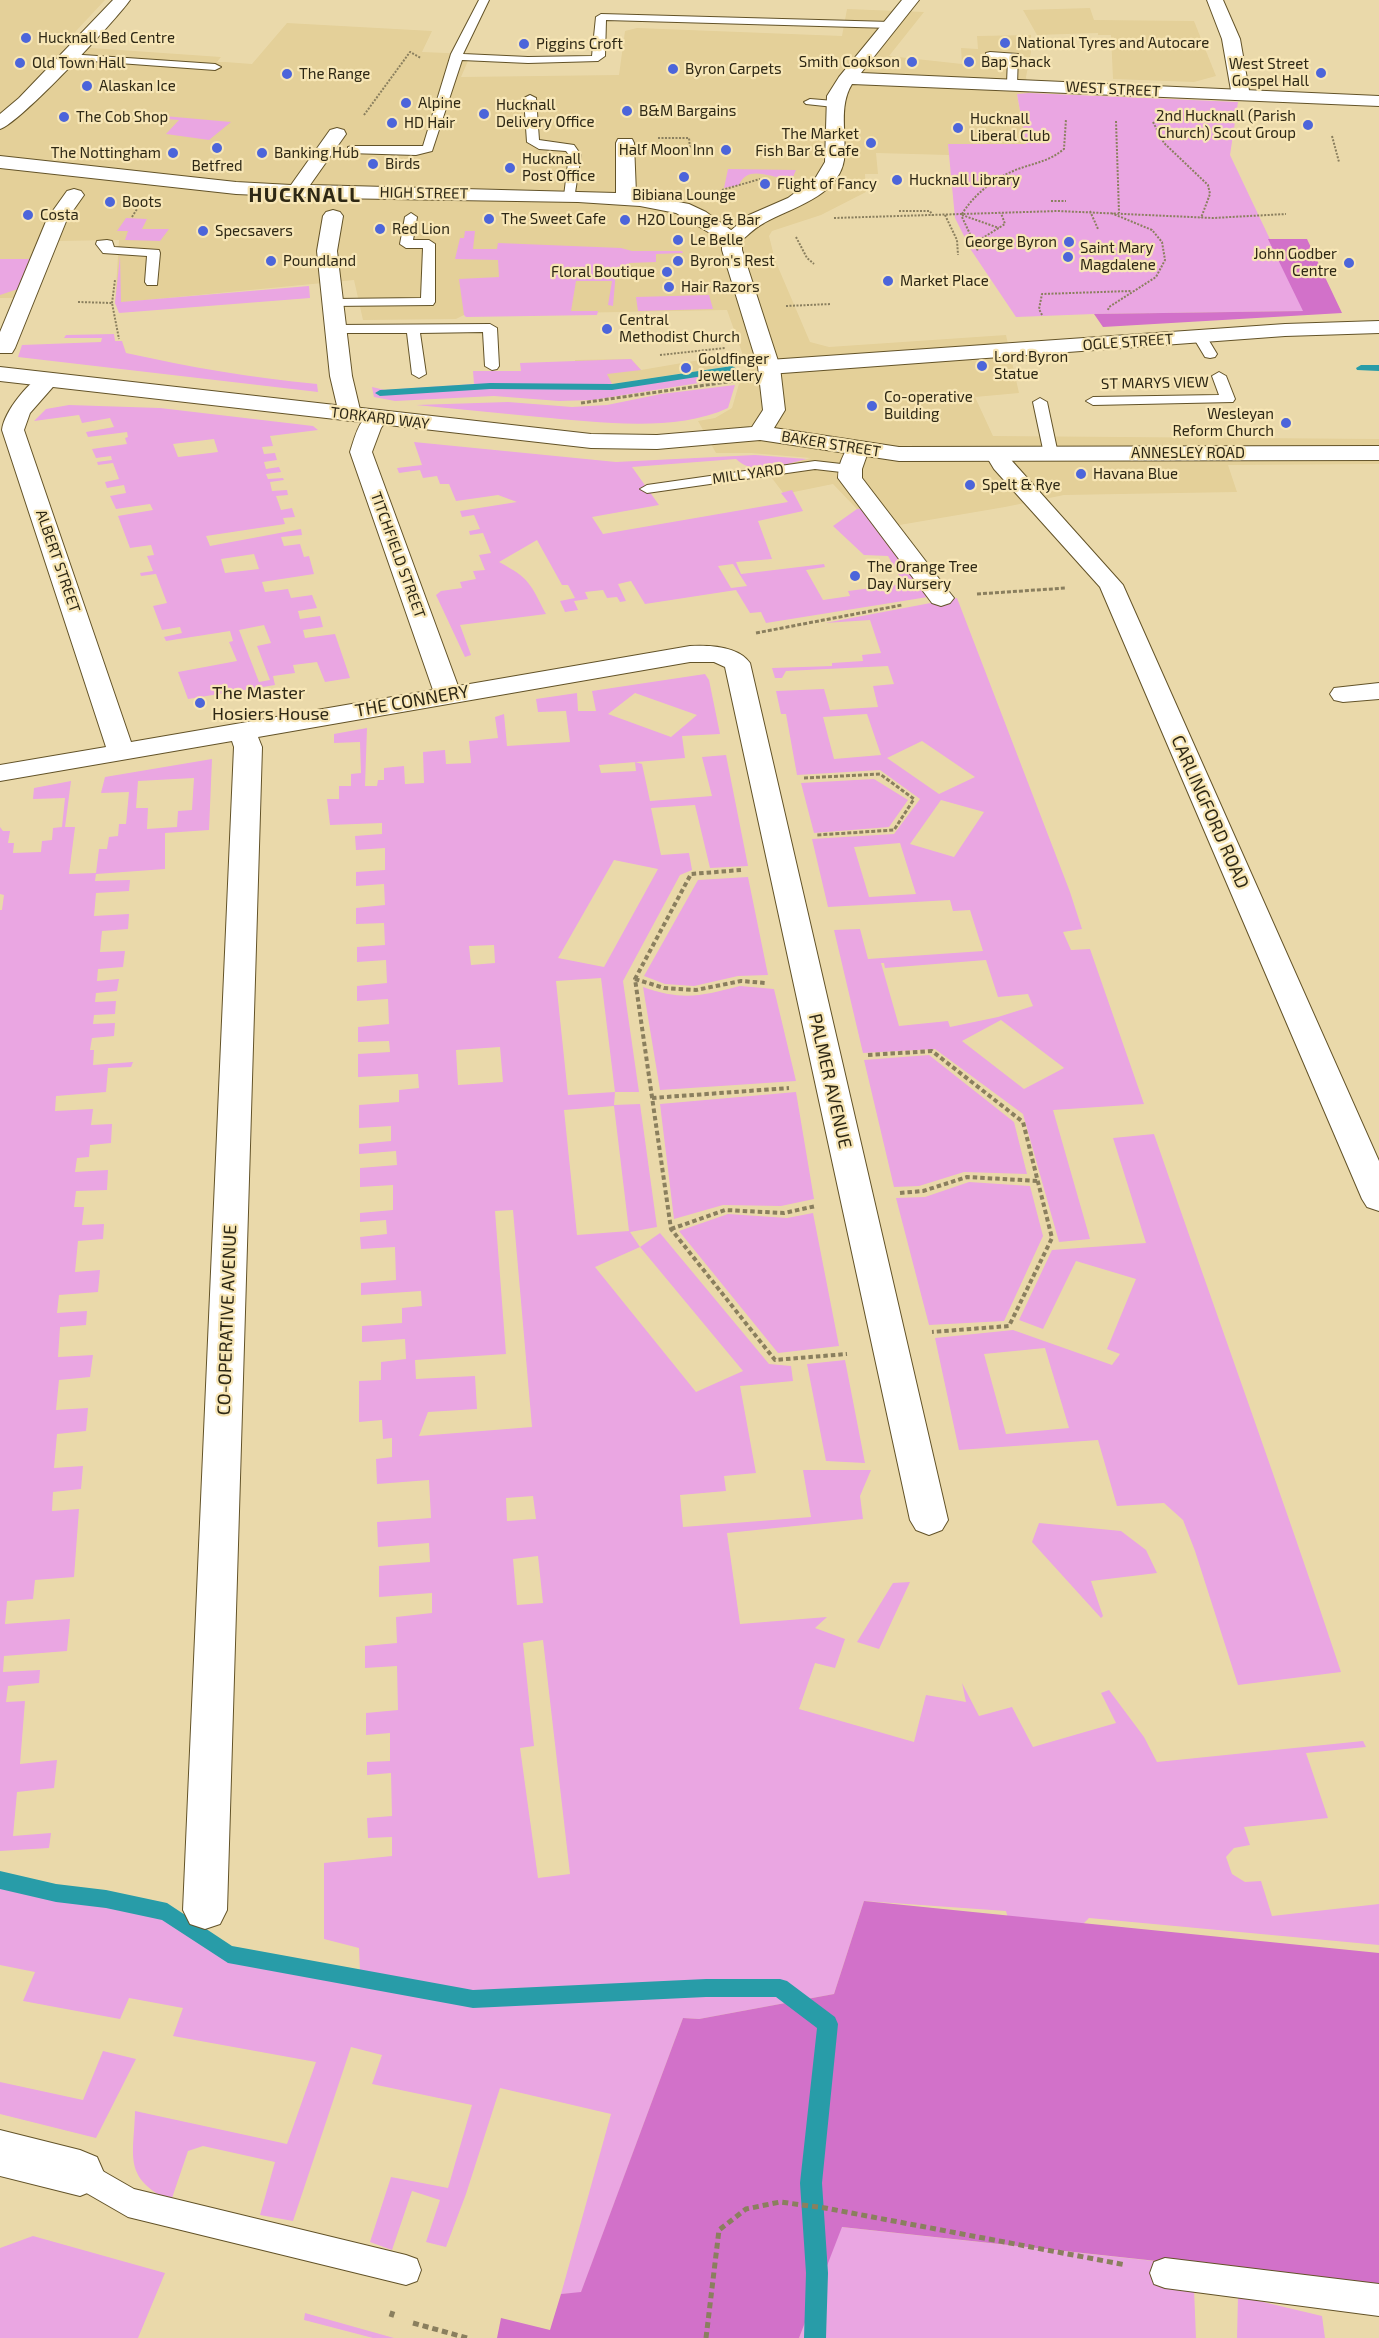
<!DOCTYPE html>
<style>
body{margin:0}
canvas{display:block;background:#ead9aa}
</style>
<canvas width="1379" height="2338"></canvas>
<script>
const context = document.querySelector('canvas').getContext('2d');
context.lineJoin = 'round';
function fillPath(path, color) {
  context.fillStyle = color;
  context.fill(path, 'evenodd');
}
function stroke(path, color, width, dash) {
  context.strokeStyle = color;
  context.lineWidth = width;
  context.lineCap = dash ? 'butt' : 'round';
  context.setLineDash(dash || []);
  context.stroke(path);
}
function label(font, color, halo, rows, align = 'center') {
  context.font = font + ' "Exo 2",sans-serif';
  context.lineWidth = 4.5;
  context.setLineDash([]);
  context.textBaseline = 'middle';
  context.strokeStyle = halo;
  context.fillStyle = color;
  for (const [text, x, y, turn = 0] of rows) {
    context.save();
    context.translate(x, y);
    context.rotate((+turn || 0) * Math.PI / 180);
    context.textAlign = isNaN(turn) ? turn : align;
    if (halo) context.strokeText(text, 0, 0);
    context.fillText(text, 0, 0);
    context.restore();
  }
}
const built = new Path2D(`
 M0,0h105l-43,46 159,11 -4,5h8l27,2 35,-41 145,8 -10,21 49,2 -10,23 158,-2 6,-44 12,-3 205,8 5,-27 77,3 -35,44 73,8 -1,-16 17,1 -1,-13 54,-1v17l-5,25 3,16 -12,2 9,49h-78l1,11 -73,-2 2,21h-13l1,18 -45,23 -49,16 -3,5 6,24 35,82 19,5 177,-12 13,58 -44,4 18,39 386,3v25l-151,1 9,27 -173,3 -59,12 -129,22 -43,-45 -49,10 -19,-25 46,-11 -60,-5h-35l-18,-32 17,-3 17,-10 7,-24 -1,-7 -8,-11 -118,18 -38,-1 1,-23 56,-1 10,11 82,-14 14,18 3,6 11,-2 -24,-68 -263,5 -8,4 -93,1 -9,-40 -239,23 4,-63 -63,1 -22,8 -15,49h-19z
 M1090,8l4,12 100,1 22,55 -22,6 -81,-3 -2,-44h-13v-2l-61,2 -14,-25z`);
const green = new Path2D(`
 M1029,93l209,9 -8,53 74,156 -210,3 -78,3 -45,-67 -16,-32 -7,-74h78l-9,-50z
 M142,114l89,8 -22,18 -43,-6 13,-14 -40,-3z
 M728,169l68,1 -3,7c-16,6 -44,-16 -54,8l-15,3z
 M126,218l21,1 -5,10h27l-9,12 -35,-1 3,-9h-11z
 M465,231h10l-2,18h24l1,-6 123,5 11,3h50l1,2 -27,1v8l-27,1 1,8h-14l-3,35 -5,-1 4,-24h-36l-5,30h27l-1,4 -131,2 -2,-2 -5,-36 40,-2 -1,-17 -43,-1 5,-21h4z
 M120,256l1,46 188,-16 1,12 -191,15 -4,-10z
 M0,259h31l-7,28 -24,8z
 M709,295l4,14 -75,2 -2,-14z
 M114,334l1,7h7l4,12c64,14 126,25 191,31l1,8 -300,-35 4,-12 79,-3 1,-4h-38l2,-3z
 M631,359l10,11 -34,4 5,10h-38l38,1 118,-18 6,10 -143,23 -34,1 -65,-5 -99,5 -21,-4 -2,-10 13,3 89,-6 -1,-13h48l-1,-8z
 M735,385l-7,23c-54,25 -131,14 -189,9 -41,-4 -82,-8 -123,-12l92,-3 64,5 35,-2 54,-11z
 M69,405l91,3 153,18 5,4 -48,6 3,10 -11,1 2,7 11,-1 2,7 -13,2 2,7 13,-2 2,5 -15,2 2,5 15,-1 1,2 -14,2 2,9 15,-1 1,5 -12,1 5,14 11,-2 3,9 -12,1 2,6 -79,12 4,10 91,-17 1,6 -21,2 3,9 16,-2 4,13 5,-1 5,18 -52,8 3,10 23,-3 3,9 21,-3 5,13 -19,3 2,8 20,-3 3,11 -20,3 2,8 30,-4 15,44 -25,4 -8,-20 -24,3 2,8 -22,3 2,9 -87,14 -10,-27 59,-11 -8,-19 4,-1 -3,-10 -64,10 -2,-4 18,-4 -2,-6 -18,3 -9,-24 14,-3 -11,-29 -15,2 -1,-3 13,-2 -6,-15 7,-1 -3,-10 -21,3 -12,-32 35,-6 -3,-6 -34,5 -6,-13 16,-3 -2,-8 -17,3 -2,-6 14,-3 -6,-16 -15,2 -1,-3 15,-2 -1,-4 -15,2 -4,-9 35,-5 -2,-6 3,-1 -1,-5 -39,5 -2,-5 28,-5 -4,-9 -28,5 -3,-8 -45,6 12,-12zM214,439l4,13 -40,5 -5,-13zM254,554l5,15 -34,4 -4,-14zM264,625l7,18 -14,3 13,34 -11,2 -20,-52z
 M414,442l202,20 139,-7 52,4c-22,5 -53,18 -71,0l-104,8 27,38 -67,12 11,17 185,-32 -7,-9 11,-3 11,21 -45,10 14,38 -36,3 5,12 83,-10 1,3 -19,3 17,30 27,-4 -2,-5 56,-7 -16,-28 -24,-1 -31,-29 24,-17 9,-1 68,88 -168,27 -5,-11 -11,1 -14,-23 -91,14 -14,-23 -13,3 8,17 -6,1 -3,-5 -10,1 -4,-8 -18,2 3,7 -14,2 4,9 -13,2 -5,-11 15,-3 -7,-13h-6l-25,-45 -38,22c32,17 31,22 47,52l-86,11 11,30 -6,2 -29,-62 5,-4 21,-3 -2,-6 16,-3 -3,-8 12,-1 -6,-15 12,-2 -8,-20 -13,2 -1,-4 11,-2 -6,-14 -12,2 -2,-6 57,-9 -19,-7 -42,6 -7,-17h-9l-3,-8 -14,2 -3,-8 -21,3 -2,-5 25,-3zM733,564l14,22 -16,2 -13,-22z
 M957,598l113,294 12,37 -19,3 8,18 19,-1 54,155 -91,6 37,129 -31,3 -36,-128 -88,-65 -72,4 -29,-123 26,-1 8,30 115,-8 -13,-41 -17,1 -3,-11 -122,7 -16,-68 82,-5 26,-35 -40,-29 -83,5 -11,-61h-5l-5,-23 48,-2 6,21 48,-3 -5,-21 21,-2 -6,-18 -102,5 -4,7h-7l-3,-10 60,-2v-3l31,-2 -1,-6 19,-2 -11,-33 -45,3zM867,714l14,41 -47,4 -11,-42zM922,741l53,36 -36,17 -52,-36zM941,800l43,12 -30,45 -44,-13zM900,843l16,51 -47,3 -15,-50zM986,960l12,37 30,-3 5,12 -35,11 -48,10 -2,-6 -49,5 -18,-63h3l1,5zM1001,1020l62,47 1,1 -40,21 -62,-48z
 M705,674l4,6 11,54 -38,2 3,22 -86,7 2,8 35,-2 -1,-9 7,2 8,37 62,-5 -10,-39 24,-2 22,111 -38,2 -15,-63 -44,3 10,47 28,-2 3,17 -12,5 -57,106 16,111h-24l-1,13 26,-1 17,123 -27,5 10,15 20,-14 109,131 22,2 2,15 -53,5 16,87 -32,3 2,15 -46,4 3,32 128,-10 -8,-47h68l-11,26 3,23 -136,14 13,91 87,-7 -12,11 30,11 -10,29 -20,-5 -16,46 115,33 12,-47 40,7 -4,-19 17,33 33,-9 21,40 83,-24 -15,-30 8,-3 35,47 13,25 206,-21 3,6 -60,6 22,65 -84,9 6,18 -16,3 -8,9 6,17 13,8 16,-1 11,35 107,-12v41l-290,-27 -12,12 -68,-8 -3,-11 -142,-10 -30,93 -135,25 -16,-1 -102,275 -20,1 50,-180 -111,-26 -34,106 -20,53 -20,-5 14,-42 -28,-9 -20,59 -22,-8 21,-65 57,11 24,-83 -100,-21 10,-29 -31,-8 -58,174 -33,-6 15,-53 -72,-16 -15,5 -17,50c-49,-23 -37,-45 -36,-90l152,33 29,-82 -143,-26 10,-28 -54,-10 -9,21 -97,-18 12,-29 -35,-7v-77l164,30 63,43 101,15 32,-4 -1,-24 -35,-9v-76l68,-7v-19l-24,1 -1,-20 25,-2 -1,-43 -24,2v-13l23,-1v-28l-24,2v-22l32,-3 -1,-44 -32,2v-22l32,-3 -1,-26 36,-4v-20l-53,4v-31l51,-4 -1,-19 -51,4 -1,-25 54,-4 -2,-38 -52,4 -1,-25 16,-2v-19l-9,1 -1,-19 -23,2v-41l22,-1v-18l25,-3 -1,-20 -43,3v-16l40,-3v-15l20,-2 -1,-15 -60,4v-12l35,-3 -1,-33 -34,2 -1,-12 27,-3 -1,-14 -26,2v-9l33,-3v-25l-33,2v-19l37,-3 -1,-14 -37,3v-10l32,-3v-15l-32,2v-23l40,-3v-12l20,-2 -1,-14 -60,3v-23l32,-2 -1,-11 -31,1v-15l31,-3 -1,-25 -31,2v-15l30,-3 -1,-23 -29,2v-15l28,-2 -1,-22 -28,1v-16l29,-3 -1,-21 -28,2v-14l29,-2v-22l-29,2 -1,-14 27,-2v-11l-52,2 -3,-26h12v-13h12v-12l10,-1 -1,-31 -26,1v-9l33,-6 -2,58h12l1,-6h6v-12l20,-2 1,18 19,-1 -1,-31 22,-2 1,14 25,-1 -2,-22 29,-3 -3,-21 9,-3 3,32 63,-4 -4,-31 -28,1 -2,-13 41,-6 1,18h18l-4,-20zM635,693l62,22 -26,22 -63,-23zM614,860l44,9 -54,98 -46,-9zM494,945l1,18 -24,2 -2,-19zM601,978l14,114 -47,3 -12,-114zM500,1047l3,35 -45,3 -2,-35zM614,1106l15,125 -52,4 -13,-125zM513,1210l19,217 -113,9 9,-24 49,-3 -2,-33 -59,3 -1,-19 91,-6 -11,-143zM640,1247l103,124 -47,21 -101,-125zM533,1496l3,23 -29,2 -1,-23zM538,1556l5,47 -26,2 -4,-46zM543,1640l27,234 -32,4 -18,-130 14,-2 -11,-103z
 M212,759l-3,71 -44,3v36l-69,5 -1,7 35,-1 -1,11 -33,2 -2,23 35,-2 -1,15 -26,2 -2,21 25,-1 -2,16 -25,2 -1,12 22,-2 -2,12 -21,2 -1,9 21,-1 -1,13 -21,1 -1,9 22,-1 -1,13 -22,2 -2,12h4l-1,15 40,-3 -2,5 -23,1 -2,24 -50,4 -1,15 38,-2 -2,16 21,-1 -1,19 -21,2 -1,12 -12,1 -2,14 33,-2 -1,20 -31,1 -2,16h10l-2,18 22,-1 -1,15 -25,2 -3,31 25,-2 -2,22 -39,3 -2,18 30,-2 -1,14 -26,2 -2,30 35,-2 -3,22 -31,3 -3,30 32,-2 -2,23 -29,3 -3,34 29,-2 -2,23 -28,3 -1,19 27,-2 -5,68 -39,3 -2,19 -26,2 -2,23 65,-5 -3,32 -63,5 -1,16 37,-2 -1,13 -31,3 -2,16 19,-1 -5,63 37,-4 -3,28 -37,4 -4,44 38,-3 -2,15 -49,3v-941h2l2,-15 -4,-1v-67l3,4h7l-2,12h6l-1,10 28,-1 1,-11 10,-1 1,-12 9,-1 3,-29 -32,1 1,-11 37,-7 -6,46h10l-6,47 27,-1 3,-24h8l2,-12 9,-1 1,-12h7l3,-32 -28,1 4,-16zM194,778l-2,32 -14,1 -1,16 -30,2 1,-21h-12l2,-27z
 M874,779l34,21 -19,27 -75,6 -13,-50z
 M748,877l20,98 -30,1 -44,10 -29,-2 -21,-8 54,-96z
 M740,986l34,3 22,92 -136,9 -17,-103c40,14 58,9 97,-1z
 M929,1055l85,67 13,52 -63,-2 -45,14 -25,1 -30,-127z
 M796,1092l18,107 -33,7 -58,-1 -49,14 -14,-115z
 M1154,1134c62,180 127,358 187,538l-103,13 -43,-134 -12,-31 -19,-17 -47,3 -19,-66 -139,10 -24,-112 78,-8 99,35 8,-11 -13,-5 29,-70 -60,-18 -33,68 -24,-9 33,-70 94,-7 -33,-105zM1045,1348l24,80 -63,6 -22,-80z
 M969,1182l61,4 13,50 -39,85 -75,4 -33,-127 29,-1z
 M813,1213l26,133 -61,7 -99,-122 49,-17 59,4z
 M845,1360l20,103 -39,-2 -19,-97z
 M1039,1523l82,8 25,19 11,23 -66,8 12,35 -2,2 -69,-76z
 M910,1582l-31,67 -22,-7 36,-59z
 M103,2051l33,8 -40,79 -96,-24v-32l83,18z
 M841,2227l313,34 3,21 37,7 2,49h-397z
 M33,2236l132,37 -27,65h-138v-90z
 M1238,2296l84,20 3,22h-88z
 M305,2313l89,25h-21l-69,-18z`);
const forest = new Path2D(`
 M1268,239h39l35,74 -239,14 -9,-13 209,-3z
 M864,1901l515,52v332l-537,-58 -43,111h-302l4,-20 49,12 11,-36 20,-2 102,-274 16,1 135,-25z`);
const stream = new Path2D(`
 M1361,365h18v6l-22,-1 -1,-2z
 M732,366l5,3 -1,2 -124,19 -122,-1 -110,7 -5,-3 5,-3 110,-7 122,1z
 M0,1871l56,13 50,6 61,13 65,43 241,44 233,-11h74l7,2 48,36 3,7 -16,159 6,90 -2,65h-22l2,-65 -6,-90 17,-155 -41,-31h-70l-233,11 -245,-45 -66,-43 -56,-12 -50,-6 -56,-13z`);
const pathFar3 = new Path2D(`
 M364,115l46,-63 11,6
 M1116,121l3,92
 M1153,122l11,21 44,42 2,9 -9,24
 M1332,136l7,26
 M658,138h31l1,10 -29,1
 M722,190l38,-11
 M1051,201h15
 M899,211h31l2,4
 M1090,211l8,18
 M962,214c13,-21 35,-38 59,-46 15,-5 30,-8 43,-19l2,-30
 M945,215l12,25 1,15
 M962,215l37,13
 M132,217l5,-8
 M962,217l16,34
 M834,218l224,-7 155,7 73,-4
 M796,237l11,21 7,6
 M973,244l32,-20 -4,-11
 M78,302l34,1 7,36
 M112,303l3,-23
 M786,306l45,-2
 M1108,310l1,-3 47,-30 9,-17 -3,-18 -10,-12 -41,-17
 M1042,315l-3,-6 3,-15 89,-3
 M660,355l65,-7`);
const pathFar2 = new Path2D(`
 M581,403l153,-22
 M977,594l89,-6
 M756,633l146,-28
 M804,778l76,-4 34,25 -20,31 -77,5`);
const pathFar1 = new Path2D(`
 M741,870l-50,4 -56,105 36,250 104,131 72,-6
 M635,979l29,9 32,2 45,-9 25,2
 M868,1055l64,-4 91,71 29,116 -43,88 -77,6
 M652,1098l137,-10
 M900,1193l23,-2 44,-14 71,4
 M671,1229l54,-19 59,3 32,-7`);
const path = new Path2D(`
 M391,2317l3,-9
 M413,2323l54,15
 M706,2338l13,-108 27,-21 34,-7 45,6 301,57`);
const service = new Path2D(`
 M479,0h10l-26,54 65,3 64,-1 4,-39 5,-3 290,8 5,3 -5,3 -285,-8 -1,36 -7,5 -70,2 -66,-3 -30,91 -16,4 -68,-2v-6l4,-1h71l28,-92z
 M990,52l28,2 -1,31h-8l-2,-2 1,-24 -22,-2v-4z
 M68,54l147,10 6,3 -6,3 -151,-11 -2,-2z
 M530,95l6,3 3,42 35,5 7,10 -7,44h-8l-2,-3 5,-41 -3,-4 -27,-2 -12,-7 -3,-44z
 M810,99l24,2 6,3 -6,3 -28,-3 -2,-2z
 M411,213l6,4 -4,23h16l6,4v58l-2,3 -103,1 -2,-3 2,-3 5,-1 86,-1 2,-50h-17l-6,-4 5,-27z
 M107,240l5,1 2,6 45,3 1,3 -3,32h-10l-2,-3 2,-26 -44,-3 -7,-9 1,-3z
 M490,324l7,4 2,38 -2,3 -5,1 -7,-4 -2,-34 -63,1 6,41 -7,4 -7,-4 -5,-41h-70l-7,-4 7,-4z
 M1200,333l5,1 12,20 -2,3 -5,1 -5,-1 -12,-20z
 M1219,372l7,4 9,23 -2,3 -140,3 -7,-4 7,-4 126,-2 -7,-19z
 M1040,398l7,4 11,52 -7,4 -7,-4 -11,-52z
 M815,461l35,4 7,4 -7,4 -35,-4 -168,24 -7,-4 7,-4z
 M80,2158l54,31 272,66 11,4 4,11 -4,11 -11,4 -278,-68 -59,-34 -4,-10 4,-10z
 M1165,2258l214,26v32l-214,-28 -11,-4 -4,-11 4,-11z`);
const pedestrian = new Path2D(`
 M337,128l7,2 2,4 -36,51 306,8v-50l2,-4h14l2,4 2,51 53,10 17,8 36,26 -3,4h-14l-49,-29 -36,-7 -62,-4 -248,-4 -94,-4 -236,-26v-12l236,26 55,3 39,-55z`);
const minor = new Path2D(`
 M1207,0h16l17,39 10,57 -3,4h-12l-3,-4 -10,-57z
 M74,189l7,2 3,4 -17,24 -52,129 -3,5h-12v-21l47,-113 20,-28z
 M333,210l7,2 3,4 -6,35 15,125 9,38 -3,5 -8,2 -8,-2 -3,-5 -9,-38 -13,-125 6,-35 3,-4z
 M1379,321v12l-94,3 -516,38 -8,-2 -3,-5 3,-5 8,-2 516,-36z
 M48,373l8,2 3,5 -29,33 -6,17 107,312 302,-52 -83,-238c6,-18 11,-45 35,-39l3,5 -7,10 -9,24 86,234 232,-40c19,-1 48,0 60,17l198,857 -6,10 -13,5 -13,-5 -6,-10 -185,-853 -11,-5h-24l-432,75 4,10 -35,1163 -7,14 -15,5 -15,-5 -7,-14 51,-1163 -2,-6 -232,40v-16l106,-18 -104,-317c2,-18 28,-52 46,-57z
 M858,442l8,2 3,5 -7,20v9l88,115 4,5 -4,5 -9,3 -9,-3 -94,-125c0,-12 5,-24 12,-34z
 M997,447l8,2 7,12 111,124 256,576v50l-12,-4 -5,-8 -262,-612 -106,-118 -9,-15 4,-5z
 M1379,683v16l-36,3 -9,-2 -4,-6 4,-6z
 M0,2130l80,20 17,7 7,16 -7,16 -17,7 -80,-20z`);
const tertiary = new Path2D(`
 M902,0h17l-58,73 518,23v10l-527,-22c-14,23 -5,49 -8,76 -6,37 -54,48 -80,63 -8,4 -15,11 -22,17v10l38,117 5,43 -11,18 125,19 480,-1v14l-480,1 -139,-21 -103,9 -66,-1 -591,-67v-14l591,67 66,1 95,-8 11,-17 -5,-43 -36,-117v-12l27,-23 39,-17 28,-21 9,-15 2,-66 12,-19z`);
const secondary = new Path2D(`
 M113,0h17c-14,20 -111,124 -130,129v-15l19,-16z`);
const markers = [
 [26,38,6,"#4c65da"],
 [1005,43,6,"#4c65da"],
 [524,44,6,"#4c65da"],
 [912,62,6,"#4c65da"],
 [969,62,6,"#4c65da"],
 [20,63,6,"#4c65da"],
 [673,69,6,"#4c65da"],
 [1321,73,6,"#4c65da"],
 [287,74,6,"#4c65da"],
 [87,86,6,"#4c65da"],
 [406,103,6,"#4c65da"],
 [627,111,6,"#4c65da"],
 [484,114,6,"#4c65da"],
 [64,117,6,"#4c65da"],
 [392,123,6,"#4c65da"],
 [1308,125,6,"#4c65da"],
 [958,128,6,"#4c65da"],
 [871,143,6,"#4c65da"],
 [217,148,6,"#4c65da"],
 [726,150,6,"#4c65da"],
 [173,153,6,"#4c65da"],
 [262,153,6,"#4c65da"],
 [373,164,6,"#4c65da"],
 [510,168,6,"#4c65da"],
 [684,177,6,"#4c65da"],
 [897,180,6,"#4c65da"],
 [765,184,6,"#4c65da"],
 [110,202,6,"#4c65da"],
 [28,215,6,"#4c65da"],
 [489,219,6,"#4c65da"],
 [625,220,6,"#4c65da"],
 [380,229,6,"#4c65da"],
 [203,231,6,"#4c65da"],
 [678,240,6,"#4c65da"],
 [1069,242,6,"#4c65da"],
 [1068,257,6,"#4c65da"],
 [271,261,6,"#4c65da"],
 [678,261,6,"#4c65da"],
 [1349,263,6,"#4c65da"],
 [667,272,6,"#4c65da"],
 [888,281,6,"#4c65da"],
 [669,287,6,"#4c65da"],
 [607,329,6,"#4c65da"],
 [982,366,6,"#4c65da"],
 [686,368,6,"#4c65da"],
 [872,406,6,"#4c65da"],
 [1286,423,6,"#4c65da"],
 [1081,474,6,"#4c65da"],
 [970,485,6,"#4c65da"],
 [855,576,6,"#4c65da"],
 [200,703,6,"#4c65da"]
];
const farPoinames = [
 ["Hucknall Bed Centre",38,38],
 ["National Tyres and Autocare",1017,43],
 ["Piggins Croft",536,44],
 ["Smith Cookson",900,62,"right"],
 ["Bap Shack",981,62],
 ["Old Town Hall",32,63],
 ["West Street",1309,64,"right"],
 ["Gospel Hall",1309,81,"right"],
 ["Byron Carpets",685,69],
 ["The Range",299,74],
 ["Alaskan Ice",99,86],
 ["Alpine",418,103],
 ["Hucknall",496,105],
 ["Delivery Office",496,122],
 ["B&M Bargains",639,111],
 ["2nd Hucknall (Parish",1296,116,"right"],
 ["Church) Scout Group",1296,133,"right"],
 ["The Cob Shop",76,117],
 ["Hucknall",970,119],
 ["Liberal Club",970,136],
 ["HD Hair",404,123],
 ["The Market",859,134,"right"],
 ["Fish Bar & Cafe",859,151,"right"],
 ["Half Moon Inn",714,150,"right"],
 ["The Nottingham",161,153,"right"],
 ["Banking Hub",274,153],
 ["Hucknall",522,159],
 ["Post Office",522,176],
 ["Birds",385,164],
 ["Betfred",217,166,"center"],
 ["Hucknall Library",909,180],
 ["Flight of Fancy",777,184],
 ["Bibiana Lounge",684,195,"center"],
 ["Boots",122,202],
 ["Costa",40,215],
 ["The Sweet Cafe",501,219],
 ["H2O Lounge & Bar",637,220],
 ["Red Lion",392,229],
 ["Specsavers",215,231],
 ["Le Belle",690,240],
 ["George Byron",1057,242,"right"],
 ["Saint Mary",1080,248],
 ["Magdalene",1080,265],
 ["John Godber",1337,254,"right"],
 ["Centre",1337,271,"right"],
 ["Poundland",283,261],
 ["Byron's Rest",690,261],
 ["Floral Boutique",655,272,"right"],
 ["Market Place",900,281],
 ["Hair Razors",681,287],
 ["Central",619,320],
 ["Methodist Church",619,337],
 ["Lord Byron",994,357],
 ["Statue",994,374],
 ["Goldfinger",698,359],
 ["Jewellery",698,376],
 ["Co-operative",884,397],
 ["Building",884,414],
 ["Wesleyan",1274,414,"right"],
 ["Reform Church",1274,431,"right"],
 ["Havana Blue",1093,474],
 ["Spelt & Rye",982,485],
 ["The Orange Tree",867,567],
 ["Day Nursery",867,584]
];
const farStreetnames = [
 ["WEST STREET",1113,89,3],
 ["HIGH STREET",424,193,1],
 ["OGLE STREET",1128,342,-4],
 ["ST MARYS VIEW",1155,383,-1],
 ["TORKARD WAY",380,418,7],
 ["BAKER STREET",831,444,9],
 ["ANNESLEY ROAD",1188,453],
 ["MILL YARD",748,474,-8],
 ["TITCHFIELD STREET",398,555,70],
 ["ALBERT STREET",58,561,71]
];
const poiNames = [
 ["The Master",212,693],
 ["Hosiers House",212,714]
];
const streetNames = [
 ["THE CONNERY",412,701,-10],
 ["CARLINGFORD ROAD",1210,812,66],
 ["PALMER AVENUE",830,1081,77],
 ["CO-OPERATIVE AVENUE",227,1320,-88]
];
const farDistrictnames = [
 ["HUCKNALL",305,195]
];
fillPath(built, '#e4d099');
fillPath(green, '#eaa6e2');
fillPath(forest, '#d271c9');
fillPath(stream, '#289ca8');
stroke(service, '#635328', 2);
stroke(pedestrian, '#635328', 2);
stroke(minor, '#635328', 2);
stroke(tertiary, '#635328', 2);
stroke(secondary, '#635328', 2);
stroke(pathFar3, '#8a7f5e', 2, [2, 1.5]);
stroke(pathFar2, '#8a7f5e', 3, [4, 2]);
stroke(pathFar1, '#8a7f5e', 4, [4.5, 3]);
stroke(path, '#8a7f5e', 5, [6, 4]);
fillPath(service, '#fff');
fillPath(pedestrian, '#fff');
fillPath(minor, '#fff');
fillPath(tertiary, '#fff');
fillPath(secondary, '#fff');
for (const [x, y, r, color] of markers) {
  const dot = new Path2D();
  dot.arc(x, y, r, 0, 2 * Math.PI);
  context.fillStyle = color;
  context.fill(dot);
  stroke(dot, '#f7e6b6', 2);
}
label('15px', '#2e2815', '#f7e6b6', farPoinames, 'left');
label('15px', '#2e2815', '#f7e6b6', farStreetnames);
label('18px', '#2e2815', '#f7e6b6', poiNames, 'left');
label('18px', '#2e2815', '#f7e6b6', streetNames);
context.letterSpacing = '1.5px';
label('bold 20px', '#2e2815', '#f7e6b6', farDistrictnames);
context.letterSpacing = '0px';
</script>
